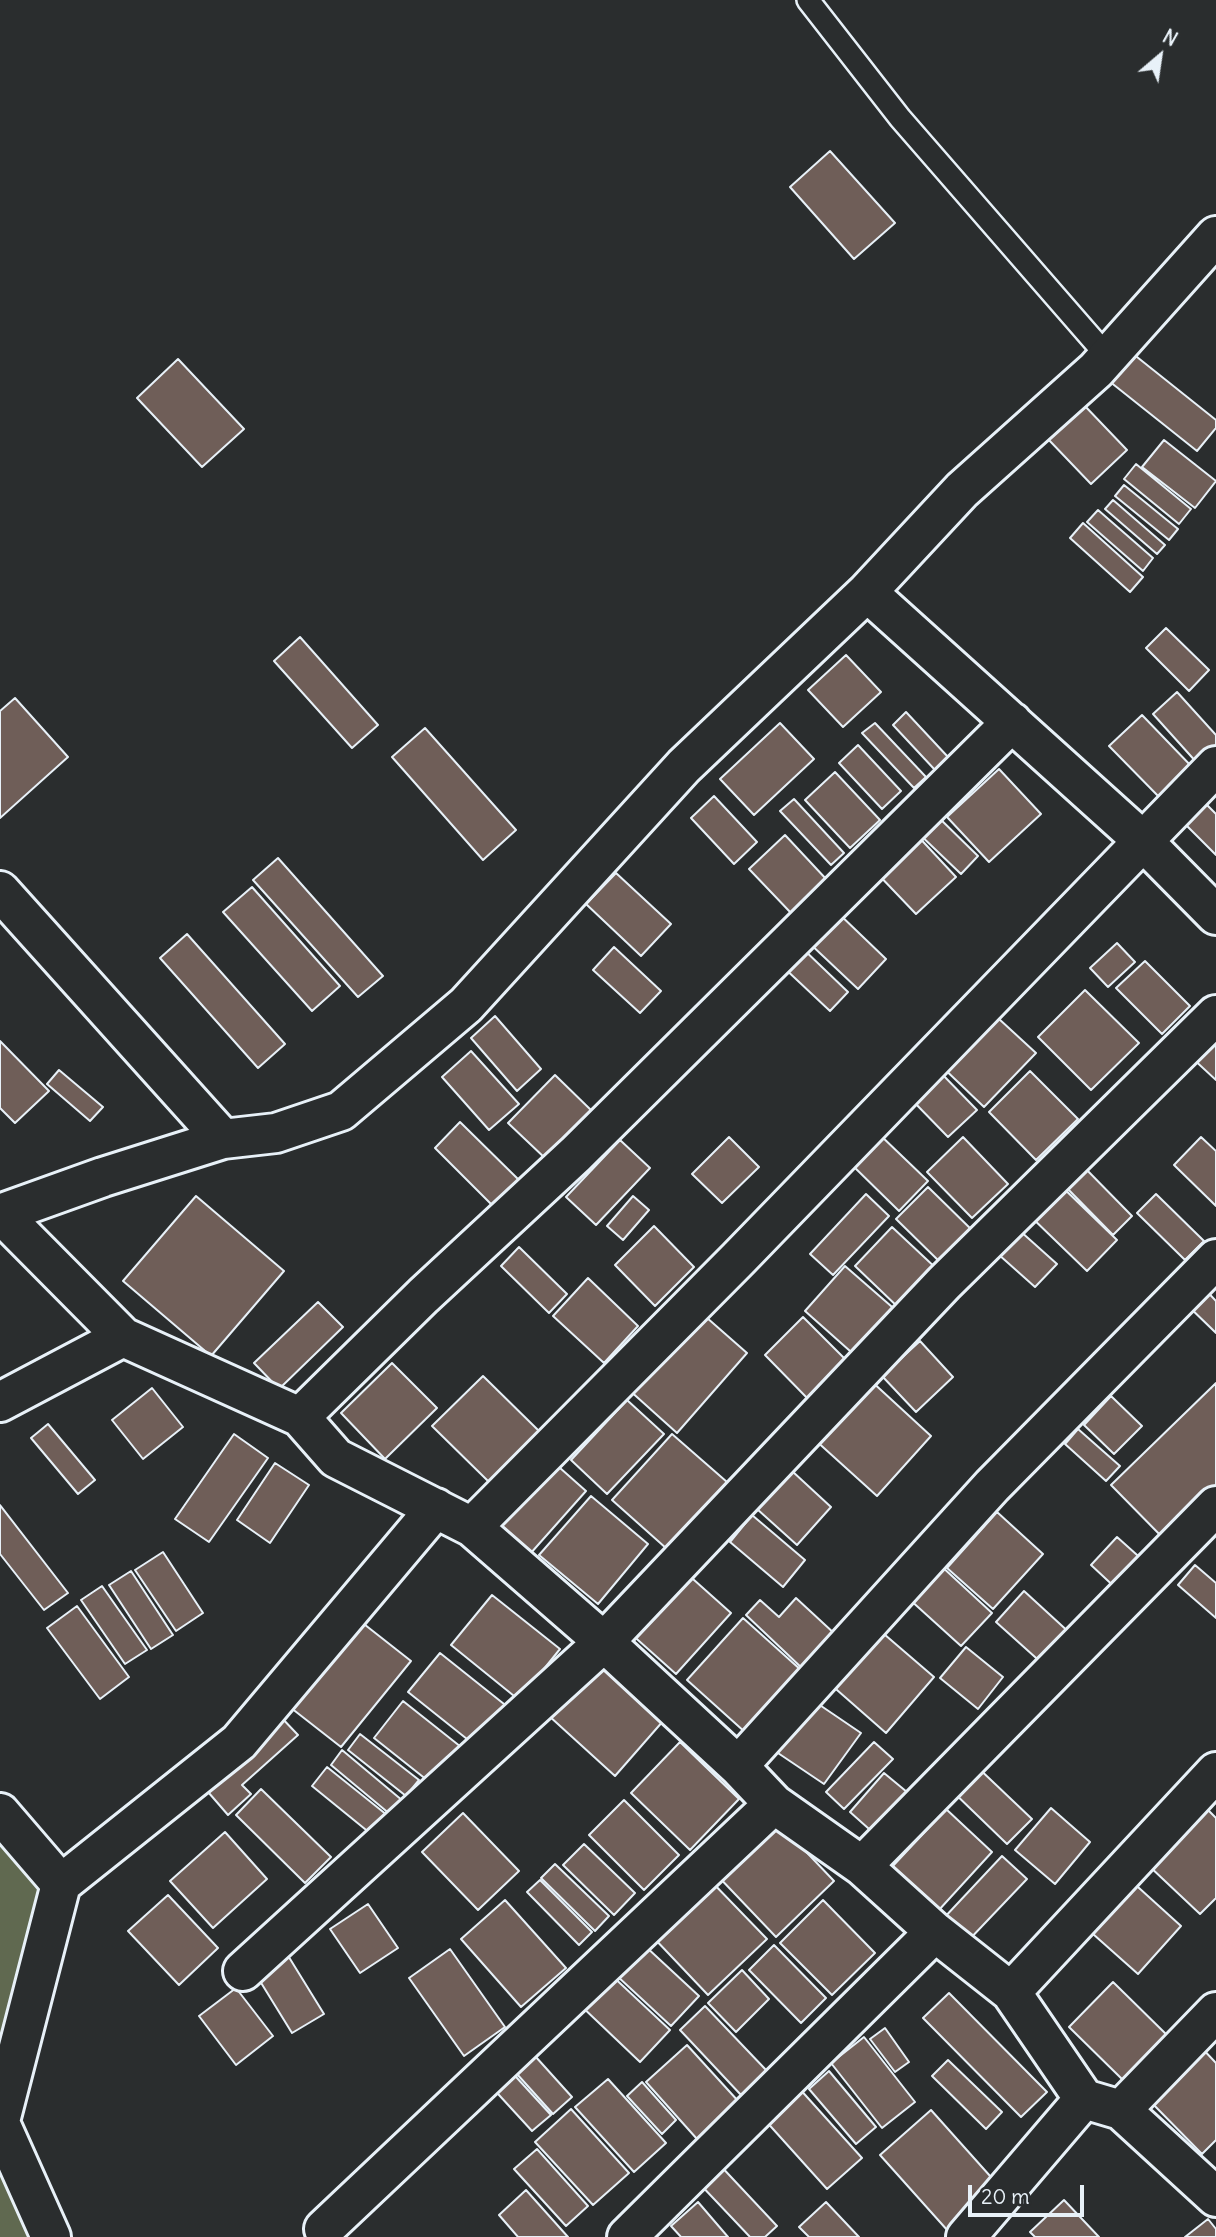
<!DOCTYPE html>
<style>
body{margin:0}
#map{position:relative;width:1216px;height:2237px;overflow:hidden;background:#2a2d2e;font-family:Delius,sans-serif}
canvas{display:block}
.north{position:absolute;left:1125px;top:21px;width:70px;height:70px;-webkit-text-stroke:5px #2a2d2e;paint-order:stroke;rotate:29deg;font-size:19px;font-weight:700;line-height:28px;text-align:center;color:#e8f1f8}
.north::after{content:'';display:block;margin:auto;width:24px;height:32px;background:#e8f1f8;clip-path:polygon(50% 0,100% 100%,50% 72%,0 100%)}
.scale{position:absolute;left:968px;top:2185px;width:116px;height:32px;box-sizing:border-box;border:4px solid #e8f1f8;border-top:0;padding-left:9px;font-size:21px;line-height:24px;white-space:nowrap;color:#e8f1f8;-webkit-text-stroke:5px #2a2d2e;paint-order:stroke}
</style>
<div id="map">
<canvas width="1216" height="2237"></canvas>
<div class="north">N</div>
<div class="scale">20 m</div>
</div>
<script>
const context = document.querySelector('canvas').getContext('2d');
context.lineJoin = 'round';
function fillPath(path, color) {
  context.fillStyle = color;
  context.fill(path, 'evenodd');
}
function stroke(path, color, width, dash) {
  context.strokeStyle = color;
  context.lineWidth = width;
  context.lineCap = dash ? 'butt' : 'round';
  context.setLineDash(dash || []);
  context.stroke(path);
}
const green = new Path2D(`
 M0,1813l61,71 -61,237z
 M0,2122l69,115h-69z`);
const building = new Path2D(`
 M830,151l65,72 -41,36 -64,-72z
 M1132,353l84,67v8l-19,23 -88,-70z
 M178,359l66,70 -42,38 -65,-69z
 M1083,404l44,46 -36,34 -44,-46z
 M1164,440l52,41 -21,27 -53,-41z
 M1136,464l55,45 -12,15 -55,-45z
 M1124,485l54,44 -9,11 -54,-44z
 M1113,500l52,45 -8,9 -52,-45z
 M1098,510l55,48 -10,13 -56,-49z
 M1083,523l60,54 -13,15 -60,-54z
 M1166,628l43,42 -20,21 -43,-43z
 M300,637l78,88 -26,23 -78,-87z
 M846,655l35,37 -38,35 -35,-37z
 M1177,692l39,43v13l-18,16 -45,-50z
 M15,698l53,59 -68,61v-107z
 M906,712l42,45 -13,13 -42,-45z
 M1142,715l52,54 -32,31 -53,-54z
 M780,723l34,36 -60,56 -34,-36z
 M875,723l51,54 -12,11 -52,-55z
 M425,728l91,102 -33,30 -91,-103z
 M858,745l43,46 -19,18 -43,-46z
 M999,769l42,45 -52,48 -42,-45z
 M835,772l45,48 -30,28 -45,-48z
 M714,796l43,46 -23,22 -43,-46z
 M794,799l50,54 -13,12 -51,-54z
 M1201,799l15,15v41l-35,-35z
 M932,811l46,45 -17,18 -47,-45z
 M914,832l42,45 -40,37 -43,-45z
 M785,835l42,45 -36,33 -42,-44z
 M278,858l105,118 -25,21 -105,-117z
 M616,873l55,51 -30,32 -55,-52z
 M252,887l88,99 -28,25 -89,-99z
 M835,910l51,49 -28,30 -52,-49z
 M187,934l98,110 -27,24 -98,-110z
 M1117,943l18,19 -27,25 -18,-19z
 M799,945l49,47 -18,19 -49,-46z
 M614,947l47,44 -21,22 -47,-43z
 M1145,961l45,45 -28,28 -46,-46z
 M1085,990l54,53 -48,47 -53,-53z
 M986,1007l50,46 -52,54 -49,-47z
 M495,1016l46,53 -24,22 -46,-53z
 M1216,1029v51l-26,-24z
 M0,1041l49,50 -34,32 -15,-15z
 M471,1051l48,53 -30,26 -47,-53z
 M59,1070l44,37 -13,14 -43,-37z
 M939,1071l38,39 -29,27 -38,-39z
 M1030,1071l48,48 -42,41 -47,-48z
 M555,1075l39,38 -47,47 -39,-37z
 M460,1122l62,61 -26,26 -61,-61z
 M878,1133l50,48 -29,30 -50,-49z
 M729,1137l30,30 -37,36 -30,-29z
 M963,1137l45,47 -36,34 -45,-46z
 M1201,1137l15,14v55l-42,-41z
 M620,1140l30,28 -54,57 -30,-28z
 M1081,1164l51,52 -19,19 -51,-52z
 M1057,1182l60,58 -30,31 -60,-58z
 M928,1187l48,47 -31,33 -49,-48z
 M866,1194l23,22 -56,59 -23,-21z
 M1156,1194l48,47 -19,19 -48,-47z
 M196,1196l88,75 -73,85 -88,-75z
 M633,1196l16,14 -26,30 -16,-14z
 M654,1226l40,41 -39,39 -40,-41z
 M892,1227l47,44 -38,39 -46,-44z
 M1019,1230l38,34 -22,23 -37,-33z
 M519,1247l48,47 -18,19 -48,-47z
 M845,1266l54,47 -40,46 -54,-48z
 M588,1278l50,48 -34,37 -51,-47z
 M1201,1285l15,16v32l-32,-31z
 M318,1302l25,25 -64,62 -25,-26z
 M698,1310l49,43 -70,80 -49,-44z
 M803,1317l47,47 -39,38 -46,-47z
 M920,1341l33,36 -37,35 -34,-36z
 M392,1363l45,45 -52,51 -44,-46z
 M483,1376l56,55 -50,51 -57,-56z
 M869,1379l62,57 -54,60 -63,-57z
 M1216,1383v111l-49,48 -56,-57z
 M152,1388l31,39 -40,32 -31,-39z
 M1111,1396l31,30 -28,28 -30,-29z
 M627,1400l37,34 -57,60 -36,-34z
 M48,1424l47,56 -17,14 -47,-56z
 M1078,1429l42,37 -14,15 -41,-37z
 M234,1434l34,24 -59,84 -34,-23z
 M672,1434l55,48 -60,67 -55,-49z
 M551,1460l35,31 -56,63 -35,-31z
 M275,1463l34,22 -39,58 -33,-23z
 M792,1471l39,36 -34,38 -40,-36z
 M591,1496l57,48 -50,60 -59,-49z
 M0,1505l68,88 -24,17 -44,-56z
 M997,1512l46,42 -50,55 -46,-41z
 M752,1515l53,45 -22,27 -53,-45z
 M1117,1537l29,26 -26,29 -29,-27z
 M163,1552l40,61 -27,18 -41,-61z
 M939,1564l53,49 -31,33 -53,-48z
 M1195,1565l21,18v35l-38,-33z
 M131,1571l42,64 -22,14 -42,-64z
 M684,1571l47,42 -55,61 -47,-42z
 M102,1586l45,64 -22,14 -44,-64z
 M1024,1591l48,44 -27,31 -49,-44z
 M492,1595l68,54 -41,51 -68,-55z
 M796,1598l40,37 -32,35 -58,-55 14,-15 19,17z
 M77,1606l52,71 -29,22 -53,-71z
 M355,1617l56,44 -70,86 -55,-43z
 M743,1618l59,53 -56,62 -59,-53z
 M877,1628l57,49 -48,56 -57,-50z
 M966,1647l37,30 -25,32 -38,-31z
 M440,1653l69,55 -32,39 -69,-55z
 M597,1661l67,59 -49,56 -67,-61z
 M805,1695l56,38 -37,51 -55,-37z
 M403,1701l58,46 -29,37 -58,-46z
 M279,1715l19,20 -56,50 9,9 -23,21 -26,-30z
 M360,1734l59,46 -13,16 -58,-46z
 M680,1742l59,57 -49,51 -59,-57z
 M874,1742l19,17 -49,50 -18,-17z
 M342,1750l61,51 -12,14 -60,-50z
 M972,1762l60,57 -25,25 -59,-57z
 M327,1767l65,52 -16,19 -64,-52z
 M884,1773l29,24 -35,40 -28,-25z
 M261,1789l70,68 -26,26 -69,-68z
 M624,1800l55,55 -35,35 -55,-55z
 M1204,1806l12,12v80l-16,16 -52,-49z
 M1051,1808l39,34 -35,42 -40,-34z
 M946,1809l46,43 -54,59 -47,-43z
 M463,1813l56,58 -41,39 -56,-58z
 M771,1815l63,66 -58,56 -63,-66z
 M225,1832l42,47 -54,49 -43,-47z
 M584,1844l51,49 -21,22 -51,-50z
 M1002,1856l25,23 -61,64 -24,-23z
 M555,1864l54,52 -14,15 -54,-53z
 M1128,1878l53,48 -43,48 -54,-48z
 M709,1879l58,60 -59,56 -57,-60z
 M540,1880l52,52 -13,13 -52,-53z
 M168,1895l50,53 -39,37 -51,-54z
 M505,1900l61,68 -45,39 -60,-68z
 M823,1900l52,53 -43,42 -52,-52z
 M368,1904l30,44 -38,25 -30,-44z
 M644,1945l55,51 -28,30 -55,-51z
 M774,1945l52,53 -25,25 -52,-53z
 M450,1949l55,78 -41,29 -55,-78z
 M287,1954l37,60 -32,19 -37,-60z
 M742,1970l27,29 -33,33 -28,-29z
 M607,1971l63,59 -30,32 -63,-60z
 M1113,1982l57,56 -44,45 -57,-56z
 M236,1988l37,48 -37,29 -37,-49z
 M949,1993l98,99 -26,25 -98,-99z
 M705,2006l62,65 -26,24 -61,-65z
 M885,2028l24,34 -14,10 -25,-33z
 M864,2037l51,65 -33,26 -51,-65z
 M687,2045l52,57 -42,37 -51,-57z
 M1199,2045l17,18v77l-14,14 -56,-57z
 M526,2046l46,51 -19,17 -46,-51z
 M948,2060l54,52 -16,17 -54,-53z
 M506,2066l45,49 -19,16 -44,-48z
 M829,2071l47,56 -20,17 -47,-55z
 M608,2079l58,64 -32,29 -59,-65z
 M642,2082l34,38 -14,14 -35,-38z
 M798,2087l64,71 -35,31 -63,-70z
 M571,2109l58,64 -36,32 -58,-63z
 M931,2110l68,76 -51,45 -68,-76z
 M537,2149l51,57 -22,20 -52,-57z
 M717,2162l60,64 -12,11h-15l-53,-56z
 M526,2190l42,47h-50l-19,-22z
 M1064,2200l35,37h-64l-5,-5z
 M698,2202l30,35h-47l-10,-11z
 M826,2202l33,35h-50l-10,-10z
 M1208,2219l8,10v8h-31z`);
const lane = new Path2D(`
 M808,0l92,118 208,239`);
const street = new Path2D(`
 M867,592l275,248 74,75
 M0,891l223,248
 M0,1214l103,-37 120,-38 53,-6 65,-22 125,-106 218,-239 183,-174 95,-102 134,-120 120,-134
 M1,1214l122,123 177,80 36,41 136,69 132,115 134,124 36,38 88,62 73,66 76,60 73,107 -118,138
 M0,1402l123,-65
 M300,1417l123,-121 153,-142 436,-432
 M472,1527l266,-268 478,-493
 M738,1766l254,-280 224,-227
 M0,1813l61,71
 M862,1866l354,-360
 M243,1971l361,-329 340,-359 272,-268
 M1011,1992l205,-220
 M1084,2099l37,11 95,87
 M1121,2110l95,-98
 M0,2121l61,-237 178,-142 197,-234
 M0,2123l51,114
 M324,2229l450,-425
 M627,2237l308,-305`);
fillPath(green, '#606950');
fillPath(building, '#6f5e58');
stroke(building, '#e8f1f8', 2);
stroke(lane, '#e8f1f8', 26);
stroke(street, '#e8f1f8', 44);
stroke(lane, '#2a2d2e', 21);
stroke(street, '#2a2d2e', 38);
</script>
